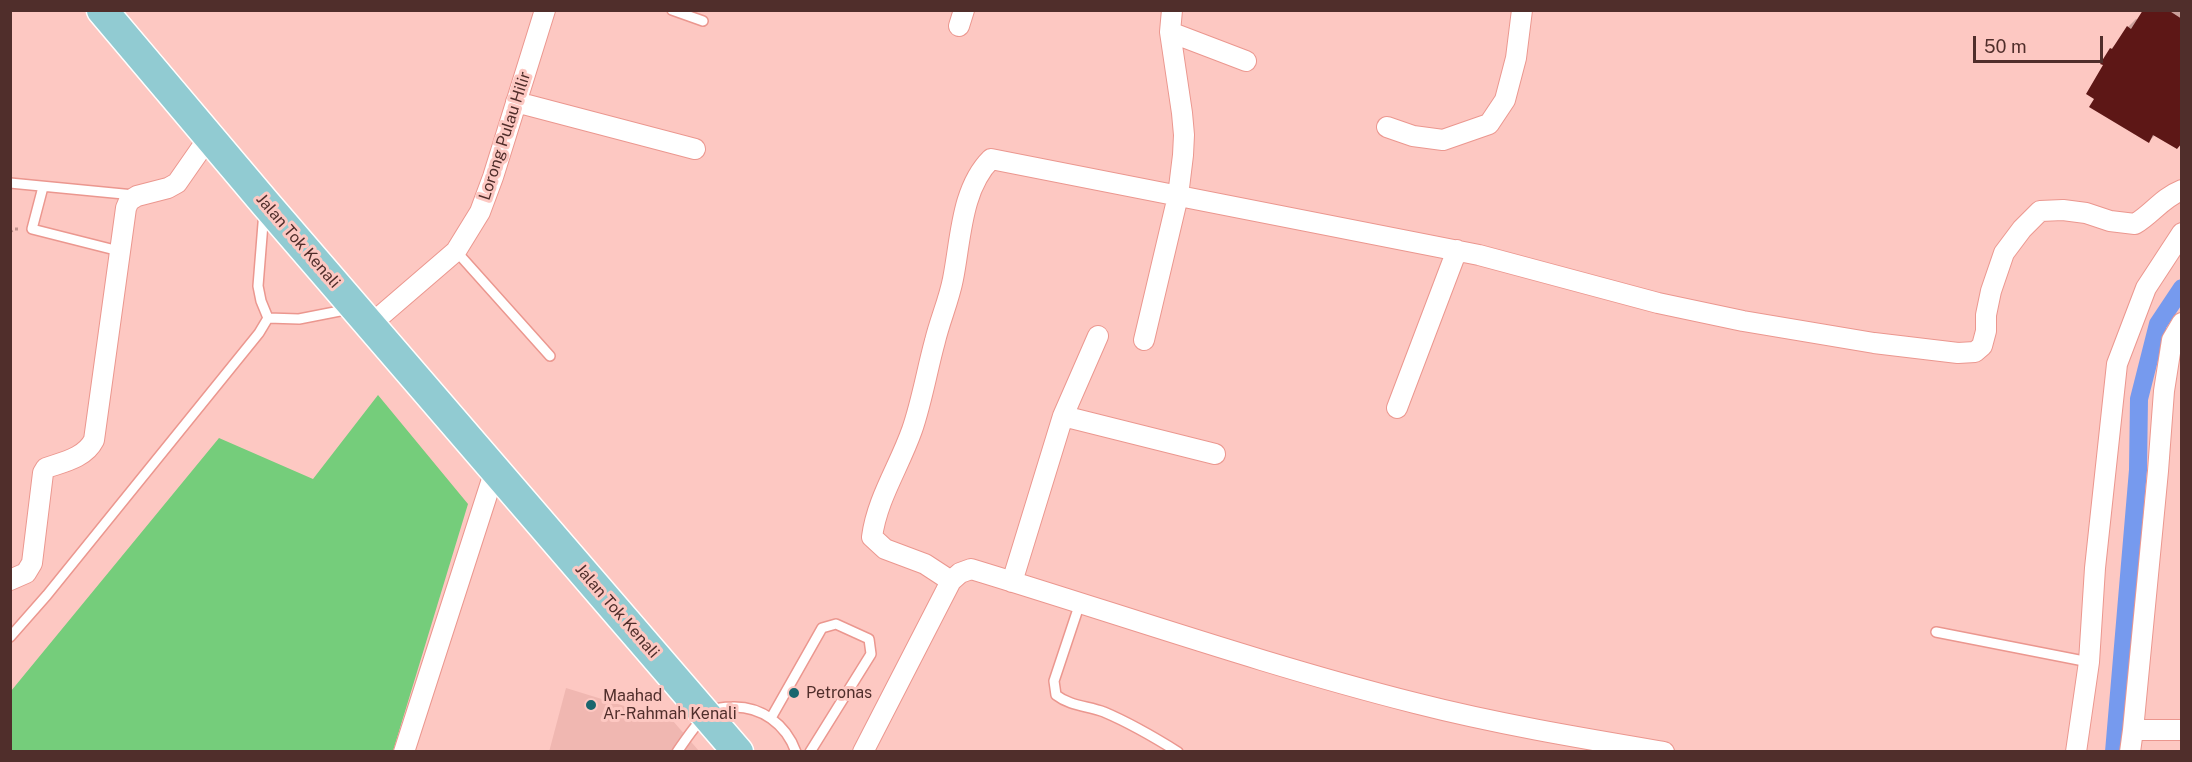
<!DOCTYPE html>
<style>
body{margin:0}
#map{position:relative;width:2192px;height:762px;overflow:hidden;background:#fdc8c2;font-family:"Public Sans",sans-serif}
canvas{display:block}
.frame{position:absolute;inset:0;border:12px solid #502e2b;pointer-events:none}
.scale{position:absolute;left:1973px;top:36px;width:130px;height:27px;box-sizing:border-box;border:3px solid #502e2b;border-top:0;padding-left:8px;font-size:18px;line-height:21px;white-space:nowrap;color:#502e2b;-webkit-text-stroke:4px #fdc8c2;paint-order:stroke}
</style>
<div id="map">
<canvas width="2192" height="762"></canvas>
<div class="frame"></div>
<div class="scale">50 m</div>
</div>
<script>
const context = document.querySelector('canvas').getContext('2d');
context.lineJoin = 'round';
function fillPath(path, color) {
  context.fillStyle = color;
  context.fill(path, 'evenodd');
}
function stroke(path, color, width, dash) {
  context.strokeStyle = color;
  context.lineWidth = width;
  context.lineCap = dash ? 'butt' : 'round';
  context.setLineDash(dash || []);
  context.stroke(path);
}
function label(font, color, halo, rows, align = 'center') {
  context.font = font + ' "Public Sans",sans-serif';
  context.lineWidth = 6;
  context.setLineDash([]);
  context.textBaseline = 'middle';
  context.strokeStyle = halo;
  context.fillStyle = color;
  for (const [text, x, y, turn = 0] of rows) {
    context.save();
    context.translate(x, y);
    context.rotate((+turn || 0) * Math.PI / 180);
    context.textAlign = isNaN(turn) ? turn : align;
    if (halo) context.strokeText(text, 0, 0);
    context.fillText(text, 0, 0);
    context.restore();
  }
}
const built = new Path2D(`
 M566,688l107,33 26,30 -150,1z`);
const green = new Path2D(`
 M378,395l90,109 -75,247h-382v-60l208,-253 94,41z`);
const shadow = new Path2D(`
 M2144,10h38v133l-27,-8 -6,6 -44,-76 6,-16 9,-9 8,-13 8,-8 2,1z`);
const canal = new Path2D(`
 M2114,752l24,-282 1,-71 19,-75 24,-36`);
const building = new Path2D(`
 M2143,10h25l14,9v124l-5,6 -24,-14 -4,8 -60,-36 5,-8 -8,-5 17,-29 -3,-1 10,-16 2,1 15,-23 4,3z`);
const path = new Path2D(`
 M10,232l4,-3h6`);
const service = new Path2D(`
 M672,10l31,11
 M10,183l124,12
 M43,187l-11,42 87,22
 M264,211l-6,75 3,15 7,17
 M456,251l94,105
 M268,318l31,1 51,-10
 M1080,603l-26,78 2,14c14,11 32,11 48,17 26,11 50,25 74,40
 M1936,632l153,30
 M10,637l37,-42 212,-262 9,-15
 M771,718l51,-90 14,-4 33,15 2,15 -61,98
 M677,752c10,-14 22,-34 37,-42 5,-3 12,-3 18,-3 29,-1 54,17 64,45`);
const minor = new Path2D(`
 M959,26l5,-16
 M1170,32l76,29
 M516,102l179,47
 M1387,127l26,9 30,4 46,-16 16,-24 11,-42 6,-48
 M370,325l86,-74 24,-39 13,-35 52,-167
 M1144,340l34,-144 5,-41 1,-20 -2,-22 -12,-81 2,-22
 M1397,408l60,-158
 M1063,416l152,38
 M10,580l16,-7 6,-10 11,-90 3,-5c17,-6 39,-10 48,-28l32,-232 3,-7 8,-5 31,-8 9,-5 32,-46
 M951,581l-26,-17 -40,-15 -13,-12c5,-38 27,-70 40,-107 10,-29 15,-60 23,-89 5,-21 14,-41 18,-62 8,-40 8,-90 38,-120l488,96 179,48 85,18 131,22 84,10 17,-1 7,-6 4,-15v-16l5,-24 13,-38 18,-24 18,-18 23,-1 23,3 24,8 25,3c17,-10 27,-26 47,-34
 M1012,582l51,-166 35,-80
 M2133,730l25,-259 6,-80 8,-51 10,-17
 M404,752l91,-282
 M863,752l88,-171 9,-8 11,-4c148,45 294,96 444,134 82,21 166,35 249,49
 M2076,752l13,-90 6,-94 22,-204 29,-76 36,-55
 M2130,752l3,-22h49`);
const primary = new Path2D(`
 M102,10l163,193 473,549`);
const markers = [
 [794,693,6,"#19666e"],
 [591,705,6,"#19666e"]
];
const streetNames = [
 ["Lorong Pulau Hilir",505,136,-72],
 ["Jalan Tok Kenali",298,241,49],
 ["Jalan Tok Kenali",617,611,49]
];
const poiNames = [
 ["Petronas",806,693],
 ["Maahad",603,696],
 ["Ar-Rahmah Kenali",603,714]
];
fillPath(built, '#f0b7b1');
fillPath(green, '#75cd7b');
fillPath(shadow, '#0003');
stroke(canal, '#769aee', 18);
fillPath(building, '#5d1716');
stroke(service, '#eb978f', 12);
stroke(minor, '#eb978f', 22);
stroke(primary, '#fff', 33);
stroke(path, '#c1938e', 3, [3, 3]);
stroke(service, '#fff', 9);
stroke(minor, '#fff', 20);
stroke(primary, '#91cbd2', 30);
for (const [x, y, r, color] of markers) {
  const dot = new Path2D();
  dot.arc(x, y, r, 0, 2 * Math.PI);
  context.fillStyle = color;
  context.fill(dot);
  stroke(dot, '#fdc8c2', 2);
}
label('16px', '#502e2b', '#fdc8c2', streetNames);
label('16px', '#502e2b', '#fdc8c2', poiNames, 'left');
</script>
